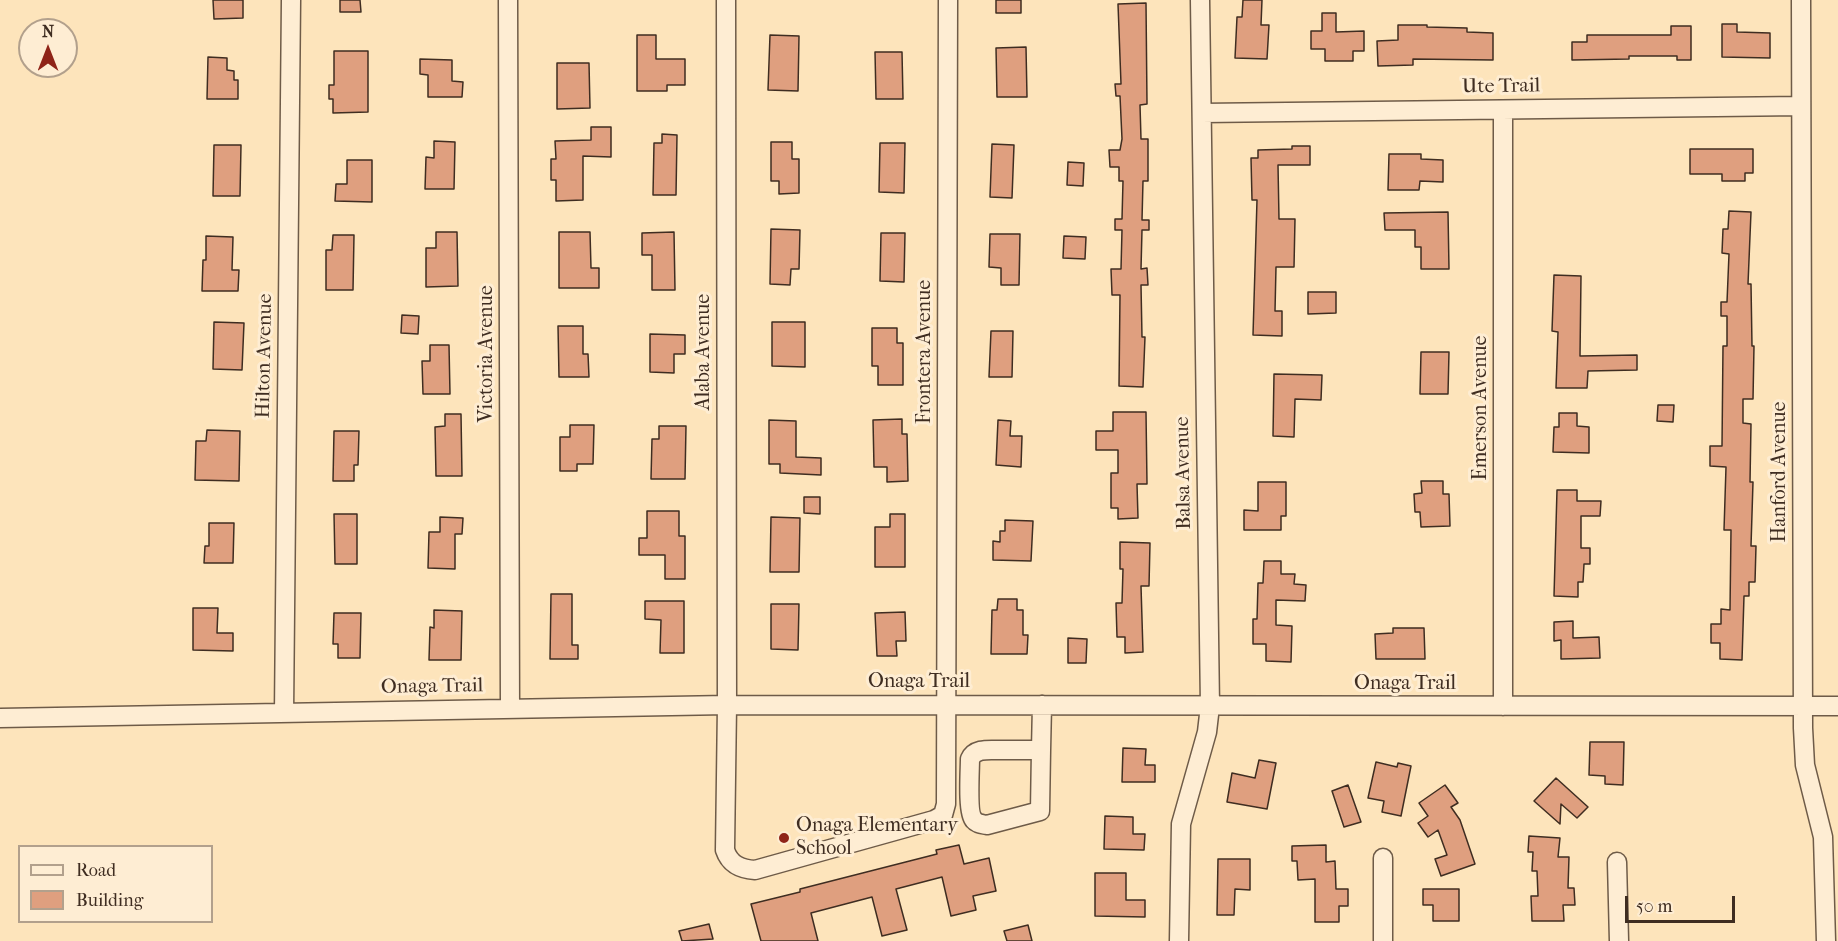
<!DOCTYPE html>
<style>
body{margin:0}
#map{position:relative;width:1838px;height:941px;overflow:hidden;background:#fde4bb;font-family:"IM FELL French Canon",serif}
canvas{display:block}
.legend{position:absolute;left:18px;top:845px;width:195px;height:78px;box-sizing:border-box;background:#feedd3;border:2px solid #b2a08c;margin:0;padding:8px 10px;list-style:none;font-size:18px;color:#3f2d21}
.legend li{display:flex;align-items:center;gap:12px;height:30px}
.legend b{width:30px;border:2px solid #b2a08c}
.north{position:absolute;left:18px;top:18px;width:60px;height:60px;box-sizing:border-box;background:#feedd3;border:2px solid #b2a08c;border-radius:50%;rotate:0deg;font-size:16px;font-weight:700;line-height:24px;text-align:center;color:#3f2d21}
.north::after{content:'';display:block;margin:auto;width:21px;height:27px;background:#8f2418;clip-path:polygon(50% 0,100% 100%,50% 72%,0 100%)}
.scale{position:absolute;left:1625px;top:896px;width:110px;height:27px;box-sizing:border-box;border:3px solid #3f2d21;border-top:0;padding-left:8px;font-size:18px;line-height:21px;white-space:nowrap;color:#3f2d21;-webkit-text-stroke:4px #feedd3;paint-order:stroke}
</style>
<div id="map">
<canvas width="1838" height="941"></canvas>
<ul class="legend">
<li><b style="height:8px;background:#feedd3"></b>Road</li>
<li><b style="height:16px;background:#df9f7f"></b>Building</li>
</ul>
<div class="north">N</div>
<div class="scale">50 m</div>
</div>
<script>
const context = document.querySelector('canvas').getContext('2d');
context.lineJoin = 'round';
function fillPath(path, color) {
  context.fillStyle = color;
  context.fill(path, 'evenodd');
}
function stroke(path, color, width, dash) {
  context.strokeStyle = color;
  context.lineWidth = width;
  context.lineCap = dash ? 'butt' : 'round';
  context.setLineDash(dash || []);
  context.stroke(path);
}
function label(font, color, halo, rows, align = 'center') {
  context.font = font + ' "IM FELL French Canon",serif';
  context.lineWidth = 6;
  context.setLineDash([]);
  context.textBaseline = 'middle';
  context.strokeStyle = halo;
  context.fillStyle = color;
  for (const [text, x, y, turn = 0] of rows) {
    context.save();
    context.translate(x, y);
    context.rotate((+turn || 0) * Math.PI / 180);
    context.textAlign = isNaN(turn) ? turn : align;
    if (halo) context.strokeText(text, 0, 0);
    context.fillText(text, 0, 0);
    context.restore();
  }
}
const building = new Path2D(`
 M213,0h30v18l-29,1z
 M340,0h20l1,12h-21z
 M996,0h25v13h-25z
 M1243,0h19l-1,25h8l-2,34 -32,-1 2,-41h5z
 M1146,3l1,101 -7,1 1,34h7v42h-5l-1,39h7v10h-7l-1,39 6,-1 1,17h-7l1,52h3l-2,50 -24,-1 1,-91h-8l-1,-26h10l1,-39h-7v-11h7l1,-38h-4v-14h-9l-1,-17h11l2,-11 -2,-43h-4l-1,-12h6l-3,-80z
 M1322,13h14v19l28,-1v20h-11v10h-28v-12h-14v-18h11z
 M1722,24h15v8l33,1v25l-48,-1z
 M1398,25h29v2l40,1v4l26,1v27l-80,-1v6l-35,1 -1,-25 21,-1z
 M1671,26h20v34h-14v-4h-48v3l-57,1v-18h15v-7h84z
 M637,35h19v24h29v26h-18v6h-30z
 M770,35l29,1 -1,55 -30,-1z
 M1026,47l1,50h-30l-1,-49z
 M334,51h34v61l-35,1v-14h-4v-14h5z
 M875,52h27l1,47h-27z
 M208,57l19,1v12l7,1v9h4v19h-31z
 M420,59l32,1v21l11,1 -1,15h-34v-22l-8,-1z
 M557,63h32l1,45 -33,1z
 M591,127h20v30l-28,-1v44l-27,1v-21h-5v-21h5l-1,-18 36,-1z
 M662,134l15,1 -1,60h-23l1,-52h8z
 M434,141l21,1 -1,47h-29l1,-32 8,1z
 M771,142h21v17h7v34l-20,1v-13h-8z
 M880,143h25l-1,50 -25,-1z
 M992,144l22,1 -2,53 -22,-1z
 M214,145h27l-1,51h-27z
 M1292,146h18v19h-32l1,54h16l-1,48h-18l-1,44h7v25l-29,-1 4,-135h-5l-1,-42h7v-8l34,-1z
 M1690,149h63v24h-8v8h-23v-7h-32z
 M1389,154h32v5l22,1v22l-23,-1 -1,9h-31z
 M347,160h25v42l-37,-1 1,-17h11z
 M1068,162l16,1 -1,23 -16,-1z
 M1729,211l22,1 -3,72h3l1,62h2l-1,53h-10v24l8,1 -1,58h3l-2,64h5l-1,36h-6v14h-5l-2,64 -22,-1v-16h-9v-19h10v-15l9,1 1,-80h-7l2,-63 -16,-1v-20h12l1,-100h4v-30h-6v-14h6l2,-48 -7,-1 1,-24h5z
 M1448,212l1,57h-28v-22h-6v-17h-30l-1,-17z
 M771,229l29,1 -1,39h-8l-1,16 -20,-1z
 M436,232h21l1,54 -32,1v-39h10z
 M559,232h31l1,36h8v20h-40z
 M674,232l1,58h-23v-35h-10v-22z
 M881,233h24l-1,49 -24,-1z
 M990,234h30l-1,51h-18v-17l-12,-1z
 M333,235h21l-1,55h-27v-40h6z
 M206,236l27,1 -1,33h7l-1,21h-36l1,-31h3z
 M1064,236l22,1 -1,22 -22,-1z
 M1554,275l27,1 -1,80 57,-1v15l-49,1 -1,17h-31l2,-56 -6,-1z
 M1308,292h28v21l-28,1z
 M402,315l17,1 -1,18 -17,-1z
 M214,322l30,1 -2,47 -29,-1z
 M772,322h33v45l-33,-1z
 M558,326h25v28h5l1,23h-30z
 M872,328h25v15h6v42h-25v-19h-6z
 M991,331h22l-1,46h-23z
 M650,334l35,1v19h-11v19l-24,-1z
 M430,345h19l1,49h-27l-1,-33h8z
 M1421,352h28l-1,42h-28z
 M1274,374l48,1 -1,25 -26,-1 -1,38 -21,-1z
 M1658,405h16l-1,17 -16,-1z
 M1113,412h33l1,72h-10l1,34 -20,1v-11h-7v-35h7v-23h-22v-19h17z
 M1559,413h18v13l12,1v26l-36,-1 1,-25h5z
 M445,414h16l1,62h-26l-1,-49 10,-1z
 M902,419v15h5l1,47 -21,1v-15h-13l-1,-47z
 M769,420l27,1v36l25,1v17l-41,-2v-9h-11z
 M998,420l13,1 -1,15h12l-1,31 -25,-2z
 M570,425h24l-1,39h-16v7h-17v-34h10z
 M659,426h27l-1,53h-34l1,-40h7z
 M207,430l33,1 -1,50 -44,-1 1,-39h10z
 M334,431h25l-1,34h-4v16h-21z
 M1421,481h22v13h6l1,32 -29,1 -1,-15h-5l-1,-18 8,-1z
 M1258,482h28v34h-5v14h-37v-20l14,1z
 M1557,490h20v11h24l-1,15h-19v32h9v16h-6l-1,18h-5v15l-24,-1z
 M804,497h16v17l-16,-1z
 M647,511h32v25h6v43h-20v-24h-26v-17h8z
 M334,514h23v50h-22z
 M890,514h15v53h-30v-40h15z
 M440,517l23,1 -1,16h-7v35l-27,-1 1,-36h11z
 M771,517l29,1 -1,54h-29z
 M1005,520l28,1 -2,40 -38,-1v-19l7,1v-11h5z
 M209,523h25l-1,40h-29l1,-17h4z
 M1120,542l30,1 -1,43h-8l2,66 -18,1v-16h-8l-1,-34h6l1,-34h-3z
 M1264,561h17v13h14l-1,10 12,1 -1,16 -29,-1v25l16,1 -1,36 -25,-1v-17h-13v-25h4l1,-36h5z
 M551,594h21v51h6v14h-28z
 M998,599h19v11h6v25h5l-1,19h-36l1,-44h5z
 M645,601h39v52h-24l1,-33 -16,-1z
 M771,604h28l-1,46 -27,-1z
 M193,608h25l-1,25h16v18l-40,-1z
 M434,610l28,1 -1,49h-32l1,-33 4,1z
 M905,612l1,29h-10l1,15h-20l-2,-43z
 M334,613h27l-1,45h-22v-14h-5z
 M1573,621v17l26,-1 1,21 -39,1v-19l-7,1v-19z
 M1393,628h31l1,31h-49l-1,-25 18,-1z
 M1068,638l19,1 -1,24h-18z
 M1590,742h34l-1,43 -18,-1v-8l-16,-1z
 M1123,748l23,1 -1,16h10v17h-33z
 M1259,760l17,3 -9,46 -40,-7 5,-29 23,5z
 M1376,762l21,5 1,-4 13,3 -10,50 -19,-4 2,-11 -16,-3z
 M1556,778l32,29 -11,11 -16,-14 -1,20 -26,-23z
 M1348,785l13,37 -17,5 -12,-36z
 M1445,785l13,18 -7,4 9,13 15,44 -34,12 -6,-17 12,-4 -9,-25 -10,7 -10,-14 10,-7 -9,-13z
 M1105,816l28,1v17h12l-1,16 -40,-1z
 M1529,836l31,2 -2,19h11l-1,31h6l1,17h-12l1,16h-32l-1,-25h7l-1,-25h-5l1,-19h-5z
 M959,845l5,19 25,-6 7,33 -23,5 3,14 -25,6 -9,-39 -46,12 11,41 -25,6 -10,-39 -61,16 7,28h-57l-10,-37 49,-12v-3l137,-35 -1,-4z
 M1326,845v17l9,-1 1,28h12v17h-9v16h-24v-43l-17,1 -1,-19h-5v-15z
 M1218,859h32v31l-15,-1 -1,26h-17z
 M1095,873h31v27h19v17l-50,-1z
 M1423,889h36v32h-26v-16h-10z
 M709,924l4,15 -31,2 -3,-10z
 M1028,925l4,16h-25l-3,-10z`);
const minor = new Path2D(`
 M508,0l2,708
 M726,0l1,705 -2,145c5,15 16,19 30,20l179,-50 9,-5 3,-11 2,-804
 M1801,0l2,728 2,37 18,72 3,104
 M1202,113l599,-7
 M1503,706v-596
 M284,713l7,-713
 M0,718l727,-13 1111,1
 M999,750h42l-1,61 -53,14c-5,-1 -10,-1 -13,-5 -7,-7 -4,-50 -4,-61 5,-11 19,-9 29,-9z
 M1041,750l1,-45
 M1617,862l2,79
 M1179,941l2,-117 26,-92 3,-26 -10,-706
 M1383,941v-83`);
const markers = [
 [784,838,6,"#8f2418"]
];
const streetNames = [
 ["Ute Trail",1501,87,-1],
 ["Alaba Avenue",704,352,-90],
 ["Frontera Avenue",925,352,-90],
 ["Victoria Avenue",487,354,-90],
 ["Hilton Avenue",265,356,-89],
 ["Emerson Avenue",1481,408,-90],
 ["Hanford Avenue",1780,472,-90],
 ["Balsa Avenue",1184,473,-91],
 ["Onaga Trail",919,682],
 ["Onaga Trail",1405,684],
 ["Onaga Trail",432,687,-1]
];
const poiNames = [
 ["Onaga Elementary",796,826],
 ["School",796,849]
];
fillPath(building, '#df9f7f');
stroke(building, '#3f2d21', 1.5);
stroke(minor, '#6e5b48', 21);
stroke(minor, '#feedd3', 18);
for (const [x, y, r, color] of markers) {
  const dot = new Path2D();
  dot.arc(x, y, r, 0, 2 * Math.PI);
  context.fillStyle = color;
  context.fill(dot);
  stroke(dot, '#feedd3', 2);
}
label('20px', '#3f2d21', '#feedd3', streetNames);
label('20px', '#3f2d21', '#feedd3', poiNames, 'left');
</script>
